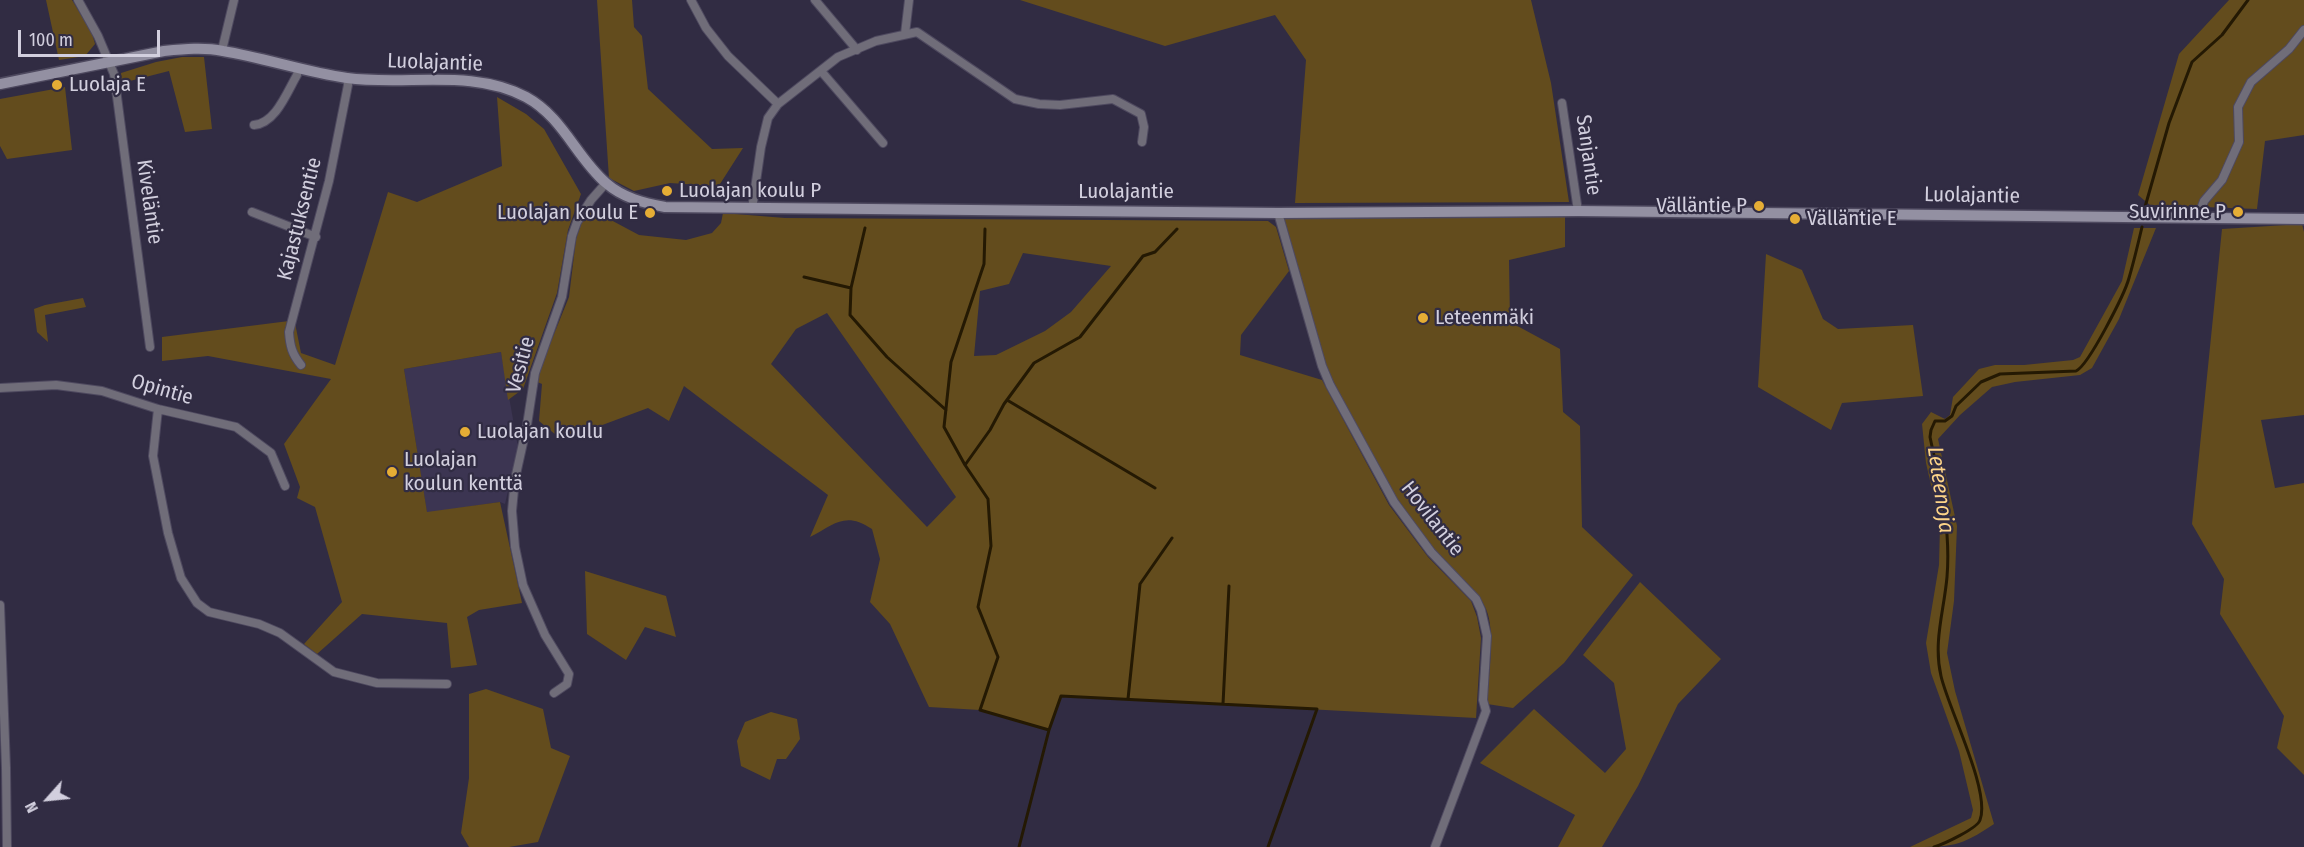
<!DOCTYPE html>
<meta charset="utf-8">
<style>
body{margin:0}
#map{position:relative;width:2304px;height:847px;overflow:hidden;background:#312c43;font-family:"Fira Sans Condensed",sans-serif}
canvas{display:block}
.north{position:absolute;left:18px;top:769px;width:60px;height:60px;-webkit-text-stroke:4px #312c43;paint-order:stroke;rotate:243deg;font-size:16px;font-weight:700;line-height:24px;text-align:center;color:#d2cfde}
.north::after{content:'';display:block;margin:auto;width:21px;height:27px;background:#d2cfde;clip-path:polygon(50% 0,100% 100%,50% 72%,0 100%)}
.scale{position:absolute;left:18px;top:30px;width:142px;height:27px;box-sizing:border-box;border:3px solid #d2cfde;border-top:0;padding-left:8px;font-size:18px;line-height:21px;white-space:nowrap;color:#d2cfde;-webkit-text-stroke:4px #312c43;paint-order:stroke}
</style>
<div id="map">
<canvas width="2304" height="847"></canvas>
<div class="north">N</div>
<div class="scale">100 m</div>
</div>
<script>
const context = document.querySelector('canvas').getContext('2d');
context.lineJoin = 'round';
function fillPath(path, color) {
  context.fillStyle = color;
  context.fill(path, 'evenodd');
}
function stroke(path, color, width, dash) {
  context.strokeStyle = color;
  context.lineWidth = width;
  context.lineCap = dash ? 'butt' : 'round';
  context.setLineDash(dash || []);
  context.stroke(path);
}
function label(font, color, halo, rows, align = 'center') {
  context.font = font + ' "Fira Sans Condensed",sans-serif';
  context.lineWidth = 4.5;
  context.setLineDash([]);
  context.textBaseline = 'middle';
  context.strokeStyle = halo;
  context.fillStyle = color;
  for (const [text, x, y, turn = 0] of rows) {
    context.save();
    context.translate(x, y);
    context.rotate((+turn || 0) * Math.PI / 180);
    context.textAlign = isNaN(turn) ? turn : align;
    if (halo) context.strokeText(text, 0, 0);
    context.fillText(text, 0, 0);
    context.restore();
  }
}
const built = new Path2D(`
 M501,352l17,95 -13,57 -5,-2 -73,11 -23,-144z`);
const green = new Path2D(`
 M46,0h26l20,33 3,11 -10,12 -26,4z
 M597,0h35l2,27 8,9 6,53 64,60 31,-1 -23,36 -6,2 -44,-3 -36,8 -25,-13z
 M1020,0h511l20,83 18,119 -274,1 11,-143 -31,-45 -110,31z
 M2229,0h75v135l-39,6 -8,68 -107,-4 -12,-10 41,-141z
 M182,57h22l8,72 -27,3 -16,-61 -47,12 -1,-10 35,-11z
 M65,87l7,63 -65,9 -7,-13v-47z
 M497,97l29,17 18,15 37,65 -13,36 -11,63 -34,96 -15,11 -7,-48 -97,17 23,143 73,-10 22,101 -43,7 -12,7 10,48 -26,3 -4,-45 -85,-9 -45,40 -13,-10 38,-42 -27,-95 -18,-9 3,-11 -16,-43 47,-65 -123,-23 -46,5v-24l127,-16 6,2 6,30 34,12 53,-173 29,10 85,-36z
 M594,211l45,24 47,5 26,-7 9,-10 2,-10 62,5 483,3 8,6 13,44 -48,64 -1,20 82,25 67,125 39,52 43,44 6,16 4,21 -5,80 -415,-22 -12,34 -69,-20 -51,-3 -39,-83 -20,-22 10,-43 -8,-30c-27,-18 -37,-5 -62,8l18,-42 -144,-109 -15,35 -21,-13 -86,32 -23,-19 3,-37 -7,-3 34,-84 7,-58 8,-24zM1023,253l88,13 -40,46 -26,19 -49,24 -22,1 6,-65 29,-7zM827,313l129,184 -29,30 -156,-163 25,-35z
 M1565,215v32l-56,13 1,62 50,27 3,63 17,14 2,101 51,48 -69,88 -51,45 -26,-4c1,-25 9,-73 -1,-95 -11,-25 -38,-40 -55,-61 -44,-55 -78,-120 -107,-185l-40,-145z
 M2302,224l2,8v183l-43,5 14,68 29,-5v292l-27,-27 7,-32 -64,-102 4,-35 -32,-55 30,-295z
 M2134,228h22l-37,91 -27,49 -12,7 -65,7 -23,5 -32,28 -22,24 19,87 -3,75 -7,52 8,38 39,133c-34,23 -43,23 -84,23l61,-29 2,-8 -14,-59 -28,-78 -5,-30 13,-78 1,-40 -14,-62 -4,-39 9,-12 14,7 5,-4 3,-18 26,-28 16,-4h29l49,-5 7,-3 42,-76z
 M1766,254l36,16 21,49 15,10 75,-4 10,71 -81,7 -11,27 -73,-43z
 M83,298l3,9 -41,8 3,27 -11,-10 -3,-23 11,-4z
 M585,571l81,25 10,41 -31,-10 -19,33 -39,-26z
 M1640,582l81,77 -43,45 -40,82 -36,61h-44l17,-32 -95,-52 54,-54 71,64 21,-24 -12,-66 -31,-28z
 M486,689l57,20 8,39 19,8 -32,86 -29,5h-40l-8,-14 8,-55v-84z
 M771,712l26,7 3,20 -14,20h-9l-7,21 -29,-14 -4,-25 8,-19z`);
const stream = new Path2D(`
 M2145,207l24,-84 23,-61 30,-27 26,-35
 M804,277l47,11 -1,27 37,42 59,53
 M851,288l14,-60
 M1007,400l148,88
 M965,465l-21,-38 7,-65 33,-98 1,-35
 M1128,699l12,-115 32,-46
 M1223,704l6,-118
 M1049,730l-69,-20 18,-53 -20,-50 13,-61 -3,-47 -23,-34 25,-35 14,-26 30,-41 46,-26 63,-81 12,-4 22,-23
 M1019,847l30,-117 12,-34 256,13 -49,138
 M1934,847c10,-3 44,-19 46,-27 11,-29 -32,-112 -39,-144 -8,-34 3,-65 6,-99 4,-49 -7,-93 -17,-140l1,-7 4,-9h10l7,-5 4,-10 25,-24 19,-8 76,-3c13,-6 49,-78 53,-93 5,-17 9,-34 13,-51`);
const street = new Path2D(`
 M78,0l20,36 16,38 36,273
 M691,0l15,28 22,28 50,48
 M815,0l42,50
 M905,34l4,-34
 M222,50l12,-50
 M821,71l62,72
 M1562,103l16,108
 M254,125c22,-2 33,-33 43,-50l1,-7
 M752,209l9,-62 7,-29 10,-14 60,-47 38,-16 41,-9 98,67 24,5 21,1 53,-6 28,15 3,13 -2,15
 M252,212l64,25
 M1278,213l44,153 8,19 64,117 37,50 45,47 5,11 6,26 -4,64 3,11 -51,136
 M2198,217l6,-16 18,-21 17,-38 -1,-35 13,-25 38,-33 15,-19
 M301,365c-9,-11 -11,-19 -12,-33l40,-151 19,-96 -1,-8
 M0,388l56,-3 46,6 56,18 78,18 35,26 14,33
 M158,409l-5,47 15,77 13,45 16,25 12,9 50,12 21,9 54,39 43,11 70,1
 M0,605l6,163 1,79
 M554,693l13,-9 2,-10 -24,-39 -22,-50 -8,-38 -3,-36 3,-32 12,-54 8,-52 27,-76 10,-61 5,-14 14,-22 15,-17`);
const secondary = new Path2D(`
 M0,84l164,-33c20,-2 40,-4 59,0 42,7 82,21 124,27 59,8 125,-10 179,19 37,20 50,60 80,86 17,15 38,20 59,24l613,6 300,-2 726,8`);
const markers = [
 [57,85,6,"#e5ad35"],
 [667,191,6,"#e5ad35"],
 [1759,206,6,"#e5ad35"],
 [2238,212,6,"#e5ad35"],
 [650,213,6,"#e5ad35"],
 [1795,219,6,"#e5ad35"],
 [1423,318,6,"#e5ad35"],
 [465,432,6,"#e5ad35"],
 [392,472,6,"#e5ad35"]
];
const streetNames = [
 ["Luolajantie",435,63,2],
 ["Sanjantie",1588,155,82],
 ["Luolajantie",1126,192],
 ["Luolajantie",1972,196,1],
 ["Kiveläntie",149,202,82],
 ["Kajastuksentie",300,219,-76],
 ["Vesitie",521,365,-75],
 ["Opintie",162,390,16],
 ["Hovilantie",1432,519,52]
];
const poiNames = [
 ["Luolaja E",69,85],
 ["Luolajan koulu P",679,191],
 ["Välläntie P",1747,206,"right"],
 ["Suvirinne P",2226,212,"right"],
 ["Luolajan koulu E",638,213,"right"],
 ["Välläntie E",1807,219],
 ["Leteenmäki",1435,318],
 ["Luolajan koulu",477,432],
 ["Luolajan",404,460],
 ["koulun kenttä",404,484]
];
const waterNames = [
 ["Leteenoja",1940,490,82]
];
fillPath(built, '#3c3552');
fillPath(green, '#634c1d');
stroke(stream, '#241903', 3);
stroke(street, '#4e495f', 10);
stroke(secondary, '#4e495f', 13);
stroke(street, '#706d79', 8);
stroke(secondary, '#9390a2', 10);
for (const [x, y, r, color] of markers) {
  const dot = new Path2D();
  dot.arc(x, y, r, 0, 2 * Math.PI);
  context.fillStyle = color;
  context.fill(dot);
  stroke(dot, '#312c43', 2);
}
label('21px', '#d2cfde', '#312c43', streetNames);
label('21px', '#d2cfde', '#312c43', poiNames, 'left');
label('italic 22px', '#fcd388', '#312c43', waterNames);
</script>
